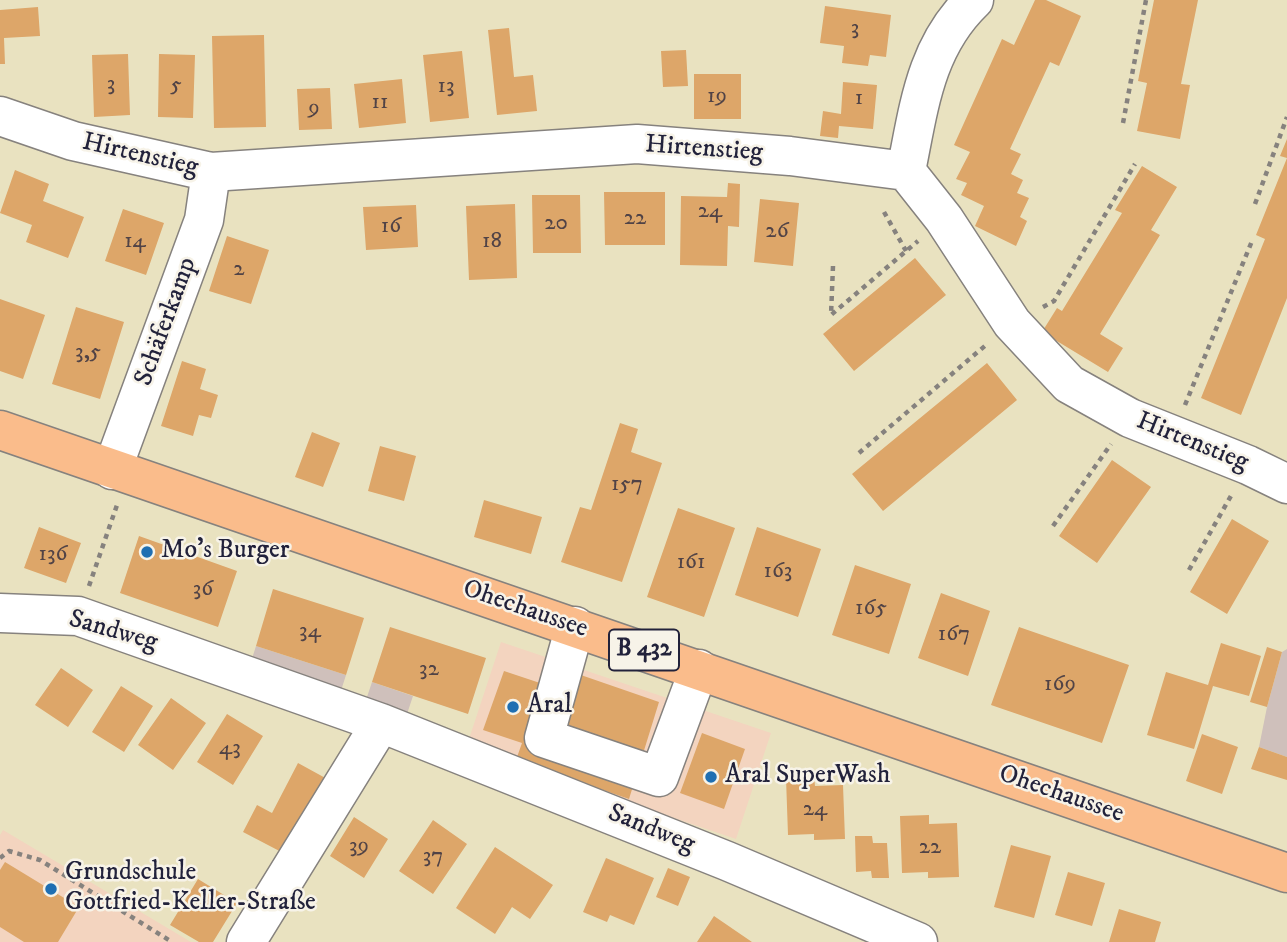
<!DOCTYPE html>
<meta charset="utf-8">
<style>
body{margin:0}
canvas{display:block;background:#e9e2c0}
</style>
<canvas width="1287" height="942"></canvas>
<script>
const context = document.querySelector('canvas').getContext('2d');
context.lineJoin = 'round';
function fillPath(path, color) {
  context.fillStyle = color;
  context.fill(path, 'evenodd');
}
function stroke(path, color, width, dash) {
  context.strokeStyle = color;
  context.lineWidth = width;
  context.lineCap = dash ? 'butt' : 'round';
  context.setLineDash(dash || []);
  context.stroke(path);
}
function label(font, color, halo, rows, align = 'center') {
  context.font = font + ' "IM FELL DW Pica",serif';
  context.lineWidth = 5;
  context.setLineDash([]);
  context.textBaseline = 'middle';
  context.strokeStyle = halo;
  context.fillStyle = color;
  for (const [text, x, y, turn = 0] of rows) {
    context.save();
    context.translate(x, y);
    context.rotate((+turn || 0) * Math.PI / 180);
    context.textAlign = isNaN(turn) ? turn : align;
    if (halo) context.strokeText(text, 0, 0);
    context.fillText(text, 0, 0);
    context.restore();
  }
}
const built = new Path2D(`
 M501,642l270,91 -35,106 -270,-91z
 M3,830l188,112h-191v-107z`);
const industrial = new Path2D(`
 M256,646l90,29 -8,25 -90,-29z
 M1287,649v108l-28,-10 8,-40 15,-55z
 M372,682l41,14 -9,27 -41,-14z`);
const building = new Path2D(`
 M1035,0h11l35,16 -22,50 -9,-4 -40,87 11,5 -10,20 12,6 -6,13 12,5 -9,19 7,4 -11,25 -41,-20 9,-20 -23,-11 6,-12 -11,-4 14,-27 -16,-7 48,-106 12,6z
 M1154,0h44l-17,84 9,1 -10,54 -43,-8 10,-48 -9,-2z
 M825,6l66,9 -5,42 -16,-2 -2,11 -26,-3 2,-17 -24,-3z
 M38,7l2,29 -36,2 1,26h-5v-54z
 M509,28l5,49 19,-2 4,36 -40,4 -9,-85z
 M264,35l2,92 -52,1 -2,-92z
 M686,50l2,36 -25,1 -2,-36z
 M462,51l7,67 -39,4 -7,-67z
 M128,54l2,61 -36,2 -2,-62z
 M159,54l36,1 -2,63 -35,-1z
 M694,74h47v45h-47z
 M402,79l4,44 -47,5 -5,-44z
 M843,82l34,3 -4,44 -34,-3 -1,12 -18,-2 3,-25 18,3z
 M330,88l2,41 -33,1 -2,-41z
 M1287,139v159l-46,117 -40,-17 64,-159 -9,-4 31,-77 -7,-2z
 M1142,166l35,21 -26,43 9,5 -60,99 23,14 -15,24 -66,-40 15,-24 5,3 60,-98 -7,-3z
 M15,170l34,14 -6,17 41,16 -16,41 -42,-16 6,-17 -32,-12z
 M728,183l12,1 -1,43 -11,-1 -1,40 -47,-1 1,-69 46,1z
 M604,192h61v53h-60z
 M532,195h48l1,58h-48z
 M760,199l39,4 -6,63 -39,-4z
 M515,204l2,74 -48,2 -3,-74z
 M416,205l2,42 -52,3 -3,-43z
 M123,209l41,14 -18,52 -41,-14z
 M227,236l42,14 -18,54 -42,-13z
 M915,258l31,37 -92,76 -31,-37z
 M0,299l45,16 -22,64 -23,-8z
 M76,307l48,15 -24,77 -48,-15z
 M182,361l24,8 -6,20 18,6 -7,23 -12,-3 -6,21 -32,-10z
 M987,363l30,37 -134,111 -31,-37z
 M620,423l18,6 -7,23 31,11 -40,119 -61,-20 19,-55 11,3z
 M312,432l28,11 -17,44 -28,-10z
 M380,446l36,10 -12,45 -36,-10z
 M1112,460l39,27 -54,76 -38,-27z
 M484,500l58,17 -11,37 -57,-17z
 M678,508l57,20 -31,89 -57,-20z
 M1232,519l37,22 -42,73 -37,-22z
 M39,527l42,16 -15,40 -42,-15z
 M757,527l64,22 -23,68 -63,-22z
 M139,536l98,35 -19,56 -98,-34z
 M855,565l56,19 -22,70 -57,-19z
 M273,589l91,29 -18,57 -90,-29z
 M941,593l49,18 -22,65 -50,-18z
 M390,627l96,31 -18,56 -96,-32z
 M1019,627l110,38 -27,78 -111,-38z
 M1221,643l40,13 -12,40 -36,-10 -19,63 -47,-14 19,-63 42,13z
 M1267,647l15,5 -15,55 -17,-5z
 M549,664l110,38 -30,97 -113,-39 6,-17 -39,-13 21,-59 39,13z
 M61,668l32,22 -25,37 -33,-22z
 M121,686l32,20 -29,46 -32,-20z
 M171,698l35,25 -33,47 -35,-25z
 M227,714l36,22 -30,49 -36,-23z
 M702,733l43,16 -21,60 -44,-16z
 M1202,734l36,13 -16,47 -36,-13z
 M1259,747l28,10v23l-36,-11z
 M298,763l31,17 -40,76 -46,-24 14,-27 15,8z
 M814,777l1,9 28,-1 2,54 -31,1v-6l-26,1 -2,-57z
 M929,815v9l28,-1 2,54 -31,1v-6l-26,1 -2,-57z
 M354,817l34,22 -24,39 -34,-22z
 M433,820l34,24 -34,50 -34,-23z
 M855,836h17l1,7h14l2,35h-17l-1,-7 -15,1z
 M1011,845l40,11 -17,62 -40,-11z
 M495,847l58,38 -23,34 -18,-12 -17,27 -39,-26z
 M606,858l48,20 -20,47 -24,-10 -3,7 -24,-10z
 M5,862l74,45 -21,35h-34l-24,-15v-57z
 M668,868l22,9 -12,29 -22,-9z
 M1068,872l37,11 -13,43 -37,-11z
 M198,879l39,24 -24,39h-14l-29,-17z
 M1119,909l42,13 -6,20h-46z
 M714,916l38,26h-55z`);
const path = new Path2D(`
 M1123,123l23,-123
 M1255,204l32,-87
 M884,212l22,39
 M833,266l-2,49 87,-74
 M1043,307l11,-6 81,-137
 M1185,405l67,-164
 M859,453l127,-108
 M1053,526l58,-82
 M1189,570l43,-76
 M89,586l28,-81
 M0,858l9,-7 31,9 132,82`);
const minor = new Path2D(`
 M0,116l73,25 138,31 426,-28 153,12 116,15 38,48 68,104 57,61 61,34 118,47 39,19
 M906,171c13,-64 19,-124 68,-171
 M112,470l92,-250 7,-48
 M0,613l78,3 303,107 346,138 191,81
 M575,626l-31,112 115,39 40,-108
 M246,942l135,-219`);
const major = new Path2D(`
 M0,430l1287,443`);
const markers = [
 [147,552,7,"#1f6fb2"],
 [513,707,7,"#1f6fb2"],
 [711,777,7,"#1f6fb2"],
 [51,889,7,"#1f6fb2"]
];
const numberNames = [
 ["3",855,29],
 ["3",111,85],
 ["5",176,86],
 ["13",446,87],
 ["19",717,97],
 ["1",859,99],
 ["11",380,103],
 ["9",314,109],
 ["24",710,212],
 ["22",635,219],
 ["20",556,224],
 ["16",391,227],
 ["26",777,232],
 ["14",135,242],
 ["18",492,242],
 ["2",239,270],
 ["3,5",88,353],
 ["157",627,485],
 ["136",53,555],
 ["161",691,563],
 ["163",778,572],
 ["36",203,590],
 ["165",871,609],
 ["34",310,632],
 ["167",954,635],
 ["32",429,670],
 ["169",1060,685],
 ["43",230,749],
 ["24",815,810],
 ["39",359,847],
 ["22",930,848],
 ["37",433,857]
];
const shields = [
 [644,650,70]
];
const shieldNames = [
 ["B 432",644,650]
];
const streetNames = [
 ["Hirtenstieg",704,150,4],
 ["Hirtenstieg",140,156,13],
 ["Schäferkamp",167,322,-70],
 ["Hirtenstieg",1192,443,22],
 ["Ohechaussee",525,610,19],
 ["Sandweg",113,632,16],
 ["Ohechaussee",1061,795,19],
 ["Sandweg",651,830,22]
];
const poiNames = [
 ["Mo's Burger",161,552],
 ["Aral",527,707],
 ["Aral SuperWash",725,777],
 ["Grundschule",65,874],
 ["Gottfried-Keller-Straße",65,904]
];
fillPath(built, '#f3d4bf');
fillPath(industrial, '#cfc0bb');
fillPath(building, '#dda669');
stroke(minor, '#86827e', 41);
stroke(major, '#86827e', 41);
stroke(path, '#86827e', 4.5, [5, 5]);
stroke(minor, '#fff', 38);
stroke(major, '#fabc8b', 38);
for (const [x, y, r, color] of markers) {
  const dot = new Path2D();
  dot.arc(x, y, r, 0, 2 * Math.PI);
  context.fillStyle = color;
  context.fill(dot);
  stroke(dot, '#f7f3e8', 2.5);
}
label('23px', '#514346', null, numberNames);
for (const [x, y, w] of shields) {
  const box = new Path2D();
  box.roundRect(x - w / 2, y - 20.5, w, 41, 5);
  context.fillStyle = '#f7f3e8';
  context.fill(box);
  stroke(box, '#22223b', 2);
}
label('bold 24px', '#22223b', null, shieldNames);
label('26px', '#22223b', '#f7f3e8', streetNames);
label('26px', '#22223b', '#f7f3e8', poiNames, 'left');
</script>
